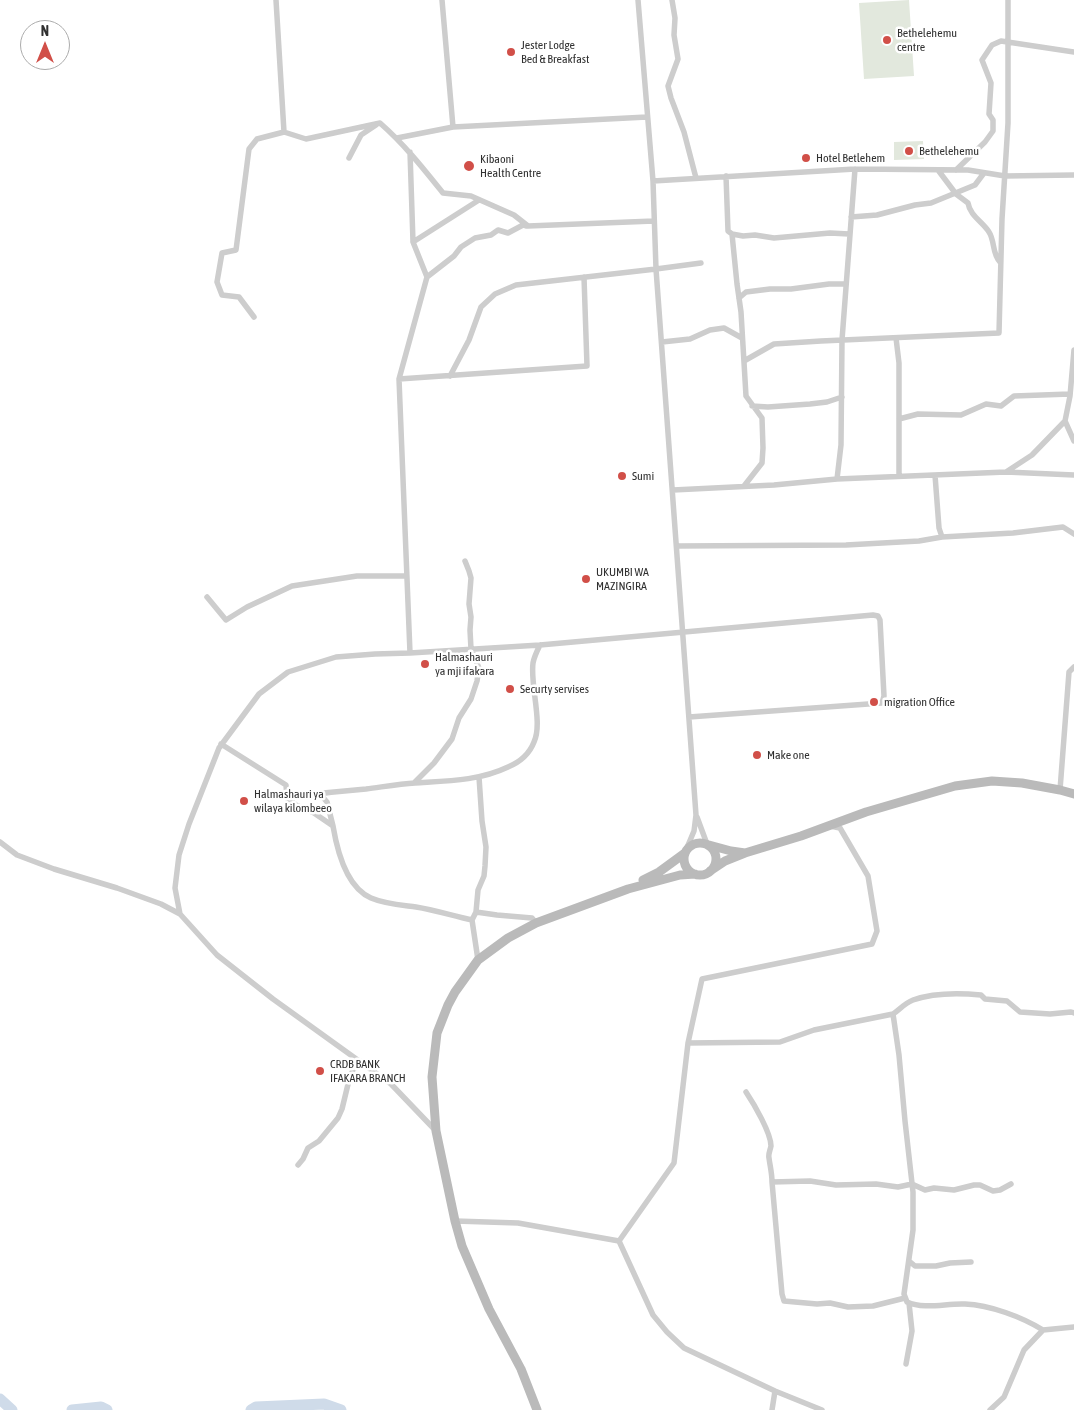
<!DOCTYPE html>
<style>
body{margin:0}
#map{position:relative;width:1074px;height:1410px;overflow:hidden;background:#fff;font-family:"Asap Condensed",sans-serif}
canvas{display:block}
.north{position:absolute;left:20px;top:20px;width:50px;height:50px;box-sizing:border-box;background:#fff;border:1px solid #acacac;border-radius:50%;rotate:0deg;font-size:14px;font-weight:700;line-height:20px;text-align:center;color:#303030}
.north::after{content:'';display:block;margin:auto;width:18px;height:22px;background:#d14f48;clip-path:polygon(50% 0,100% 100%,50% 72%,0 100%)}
</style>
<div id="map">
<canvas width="1074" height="1410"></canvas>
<div class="north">N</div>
</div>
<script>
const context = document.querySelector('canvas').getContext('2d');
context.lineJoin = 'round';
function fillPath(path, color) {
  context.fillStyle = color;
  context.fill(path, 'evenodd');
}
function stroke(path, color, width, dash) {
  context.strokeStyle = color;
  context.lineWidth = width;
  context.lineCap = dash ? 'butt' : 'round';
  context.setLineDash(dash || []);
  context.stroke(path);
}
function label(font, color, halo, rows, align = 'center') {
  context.font = font + ' "Asap Condensed",sans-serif';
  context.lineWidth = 5;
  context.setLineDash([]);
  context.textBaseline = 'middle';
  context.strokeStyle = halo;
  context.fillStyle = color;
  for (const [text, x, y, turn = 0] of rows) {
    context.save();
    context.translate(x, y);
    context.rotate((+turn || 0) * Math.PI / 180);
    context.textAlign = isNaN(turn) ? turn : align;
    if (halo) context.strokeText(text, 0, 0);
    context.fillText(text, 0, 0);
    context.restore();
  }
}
const green = new Path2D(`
 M909,0l5,76 -50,3 -5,-76z
 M923,141l1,18 -30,1v-18z`);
const river = new Path2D(`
 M0,1399l12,11
 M72,1410l29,-3 6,3
 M251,1410l5,-3 68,-3 17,6`);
const street = new Path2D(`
 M276,0l8,132
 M442,0l11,127
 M638,0l15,181 3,88 40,546 -2,16 -8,19
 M672,0l3,18 -1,17 4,24 -10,27 3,12 13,34 12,46
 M397,138l56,-11 194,-10
 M410,152l3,90 14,35 -28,102 11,274
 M349,158l12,-23 15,-10
 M938,170l18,24 12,9c2,13 15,19 21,29 6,9 3,22 11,30
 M956,170l29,-28 8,-11v-11l-4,-6 2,-31 -9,-23 10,-15 9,-4 73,11
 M726,176l2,55 4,3 5,50 4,28 5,84 16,22 1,30 -1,15 -18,23
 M653,181l202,-12 113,1 37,6 69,-1
 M851,217l26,-2 38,-10 16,-2 44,-18 9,-12
 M732,234l11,2 12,-1 19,3 56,-5 19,1
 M413,242l66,-42
 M427,277l27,-21 7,-9 14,-9 16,-3 7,-5 10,3 15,-8 3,1
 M739,298l7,-6 24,-3h21l38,-5h17
 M254,317l-15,-20 -17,-2 -5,-13 5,-29 14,-3 13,-101 8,-10 27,-7 22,7 74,-16c24,21 43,45 63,70l28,3 43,19 14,11 126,-5
 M896,338l3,25v113
 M662,342l28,-3 20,-9 14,-2 18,10
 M744,361l30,-17 47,-3 178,-8 3,-114 6,-96v-123
 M450,376l19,-36 12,-33 14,-13 21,-9 140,-16 45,-6
 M399,379l188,-13 -3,-89
 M752,406l16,1 42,-3 17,-2 15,-5
 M899,419l19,-5 43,1 25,-11 15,2 13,-10 56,-2
 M1065,421l9,20
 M1006,472l68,3
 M935,475l4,53 3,9 71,-4 50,-6 11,7
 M837,479l4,-34 1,-105 13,-171
 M673,490l101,-5 63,-6 169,-7 26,-17 33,-34 5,-25 4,-46
 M677,546l169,-1 73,-4 23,-4
 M207,597l19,23 21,-13 45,-21 65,-10h49
 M221,744l65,41 1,13 9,7 18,8 19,13c4,24 13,61 38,72 14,6 30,7 45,9 19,3 37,9 56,13
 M414,783l20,-20 18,-24 7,-21 12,-19 6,-18 2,-13 -8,-19 -1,-19 1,-13 -2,-13 2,-26 -2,-7 -4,-10
 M1060,790l9,-118 5,-5
 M319,793l8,9 6,24
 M287,798c26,-4 52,-7 79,-9 16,-2 33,-5 49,-6 31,-2 64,-2 93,-16 12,-5 21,-12 26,-25 9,-19 -4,-56 -1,-79 1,-6 4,-12 7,-18
 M697,817l10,27
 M0,842l17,13 37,14 63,19 44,16 19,10 37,41 56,44 118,85 45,47
 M476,912l21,3 35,3 4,5
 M180,914l-5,-26 4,-33 10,-31 30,-76 40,-54 29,-22 48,-15 39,-3 35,-1 130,-8 333,-30 5,1 2,4 4,76 -2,7 -193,14
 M478,960l-6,-40 4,-8 2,-22 6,-14 1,-10 1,-19 -4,-26 -3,-44
 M893,1014c6,-4 12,-11 20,-14 20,-7 47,-7 68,-5l4,4 22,2 13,11 30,2 21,-2 3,1
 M688,1043l92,-1 34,-12 79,-16 6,41 6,66 8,71v38l-9,64 3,8c18,8 39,1 58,2 25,1 57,13 78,26
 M746,1092c8,12 25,41 25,54 -1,5 -3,8 -2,12 1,8 3,15 3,24
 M298,1165l5,-6 5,-11 11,-7 19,-23 4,-9 8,-33 3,-6 7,-9
 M455,1221l63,2 101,18 34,74 14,17 17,16 91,43 47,19
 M619,1241l55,-78 14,-120 14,-64 170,-35 5,-13 -9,-55 -28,-48 -10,-2
 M909,1261l6,5h21l14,-3 21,-1
 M905,1298l-32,8 -25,1 -18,-4 -13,1 -33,-3 -2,-7 -10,-112 38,-1 26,4 40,-1 22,3 14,-3 13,6 9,-2 20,2 20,-5h6l13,6 7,-1 11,-6
 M906,1364l6,-33 -3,-28
 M772,1410l3,-19
 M990,1410l14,-13 20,-47 19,-20 31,-3`);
const secondary = new Path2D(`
 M684 859a16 16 0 1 1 32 0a16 16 0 1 1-32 0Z
 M709,845l22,6 14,2
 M710,871l15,-10 20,-8 56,-17 65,-24 89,-26 37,-5 30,2 38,7 14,4
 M643,880l16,-8 26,-19
 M537,1410l-16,-41 -32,-60 -27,-63 -7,-25 -19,-90 -4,-54 5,-44 11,-28 7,-13 23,-32 30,-22 28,-15 92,-34 52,-14 15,-1`);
const markers = [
 [887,40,5,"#d14f48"],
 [511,52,5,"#d14f48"],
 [909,151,5,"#d14f48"],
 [806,158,5,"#d14f48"],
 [469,166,6,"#d14f48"],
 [622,476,5,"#d14f48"],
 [586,579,5,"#d14f48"],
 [425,664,5,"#d14f48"],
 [510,689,5,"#d14f48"],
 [874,702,5,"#d14f48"],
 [757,755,5,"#d14f48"],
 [244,801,5,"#d14f48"],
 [320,1071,5,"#d14f48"]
];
const poiNames = [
 ["Bethelehemu",897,33],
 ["centre",897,47],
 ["Jester Lodge",521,45],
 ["Bed & Breakfast",521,59],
 ["Bethelehemu",919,151],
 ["Hotel Betlehem",816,158],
 ["Kibaoni",480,159],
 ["Health Centre",480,173],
 ["Sumi",632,476],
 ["UKUMBI WA",596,572],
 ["MAZINGIRA",596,586],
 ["Halmashauri",435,657],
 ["ya mji ifakara",435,671],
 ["Securty servises",520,689],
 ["migration Office",884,702],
 ["Make one",767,755],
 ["Halmashauri ya",254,794],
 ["wilaya kilombeeo",254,808],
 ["CRDB BANK",330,1064],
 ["IFAKARA BRANCH",330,1078]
];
fillPath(green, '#e2e8dd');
stroke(river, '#cfdbe9', 11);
stroke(street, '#cdcdcd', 5.5);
stroke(secondary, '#bababa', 9);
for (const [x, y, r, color] of markers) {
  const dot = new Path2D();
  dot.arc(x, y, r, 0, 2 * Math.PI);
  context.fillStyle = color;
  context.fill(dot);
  stroke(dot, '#fff', 2);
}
label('12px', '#303030', '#fff', poiNames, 'left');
</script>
